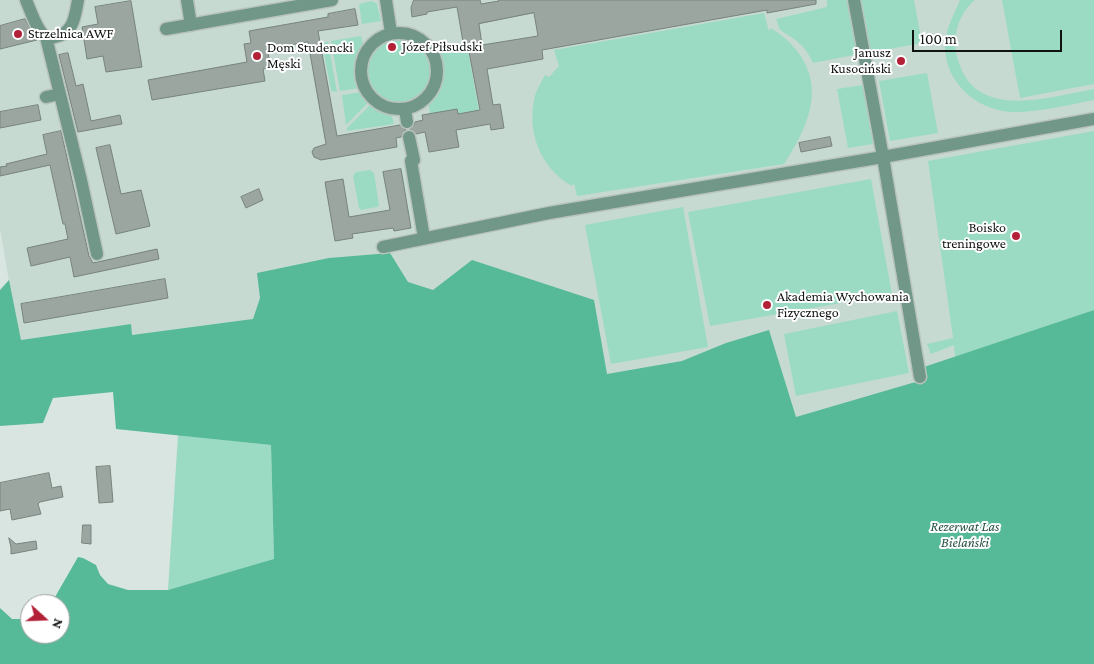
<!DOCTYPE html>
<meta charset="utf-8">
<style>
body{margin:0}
#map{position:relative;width:1094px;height:664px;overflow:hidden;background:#d9e5e0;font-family:"Crimson Pro",serif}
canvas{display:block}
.north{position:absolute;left:20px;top:594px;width:50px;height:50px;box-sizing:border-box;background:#fff;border:1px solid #9fa1a0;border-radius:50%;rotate:110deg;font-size:14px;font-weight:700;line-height:20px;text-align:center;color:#0f1311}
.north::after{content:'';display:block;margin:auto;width:18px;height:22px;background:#b32138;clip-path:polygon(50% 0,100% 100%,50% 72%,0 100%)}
.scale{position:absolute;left:912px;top:30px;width:150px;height:22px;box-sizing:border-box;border:2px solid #0f1311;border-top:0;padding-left:6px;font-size:15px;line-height:18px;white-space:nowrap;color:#0f1311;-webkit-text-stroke:4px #fff;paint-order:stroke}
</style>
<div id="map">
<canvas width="1094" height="664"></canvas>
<div class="north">N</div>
<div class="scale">100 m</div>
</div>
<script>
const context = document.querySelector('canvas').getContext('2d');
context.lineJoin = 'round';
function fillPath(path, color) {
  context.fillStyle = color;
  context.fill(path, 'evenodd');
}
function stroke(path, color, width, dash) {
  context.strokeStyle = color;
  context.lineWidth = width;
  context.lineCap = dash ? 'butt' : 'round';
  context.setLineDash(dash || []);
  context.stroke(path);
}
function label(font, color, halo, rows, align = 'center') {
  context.font = font + ' "Crimson Pro",serif';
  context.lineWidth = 4;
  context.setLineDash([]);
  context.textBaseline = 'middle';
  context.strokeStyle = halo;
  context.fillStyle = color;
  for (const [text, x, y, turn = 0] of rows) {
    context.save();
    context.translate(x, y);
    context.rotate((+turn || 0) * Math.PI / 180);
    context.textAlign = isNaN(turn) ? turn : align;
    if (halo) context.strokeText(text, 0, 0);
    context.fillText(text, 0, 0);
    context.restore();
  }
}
const built = new Path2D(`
 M0,0h1094v338l-252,113 -711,-116 -1,-11 -109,16 -6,-24 -15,-87z`);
const green = new Path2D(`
 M827,0h22l10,54 -46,9c-8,-18 -17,-23 -33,-33l-4,-11 51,-12z
 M859,0h55l8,43 -54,10z
 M960,0h15c-15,12 -22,33 -19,52 14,71 88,46 138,37v11c-27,5 -56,13 -84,12 -34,-3 -64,-29 -65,-64 -1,-17 9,-33 15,-48z
 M1002,0h92v84l-74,14z
 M372,1l5,3 4,17 -19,3 -3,-20z
 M764,13l5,18 2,-3c7,5 15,10 21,17 36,39 17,81 -8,119l-207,32 -3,-13 -2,3c-32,-18 -46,-55 -37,-90 2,-7 7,-15 10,-21l4,2 10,-11 -5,-16z
 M361,36l3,11c-7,13 -8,26 -4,41l-20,3 -9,-50z
 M365 72a34 34 0 1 1 68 0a34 34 0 1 1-68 0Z
 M328,42l9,50 -6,-1 -9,-48z
 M467,45l12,66 -22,4 -27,-1 -2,-13c12,-15 17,-32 10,-50z
 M927,73l11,60 -48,8 -11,-60z
 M863,85l10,59 -25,4 -11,-59z
 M362,92l8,9 -24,24 -4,-30z
 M372,103l19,9 3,12 -47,7v-3z
 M1094,131v179l-139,47 -1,-12 -23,9 -4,-10 26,-6 -25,-177z
 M370,170l4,3 5,32 -2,2 -16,3 -2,-2 -6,-32 3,-4z
 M871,179l21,115 -182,32 -22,-114z
 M683,207l25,140 -97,17 -26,-139z
 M897,311l12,62 -113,23 -12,-62z
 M178,435l93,10 3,115 -106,30z`);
const forest = new Path2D(`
 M390,253l18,29 25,8 39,-30 122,40 13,74 75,-13 44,-18 43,-13 27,87 116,-34 13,-2 -1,-14 170,-57v354h-1094v-56l12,11h18v15h30v-30h-9l27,-47 5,1 13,7 4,10 8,9 20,6h40l106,-31 -3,-114 -155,-16 -3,-37 -60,6 -10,25 -43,3v-136l9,-10 12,60 110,-16 1,11 121,-16 7,-21 -3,-25 72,-15z`);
const building = new Path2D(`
 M414,0h66l1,4 18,-3 -1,-1h318v4l-49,9v-3l-225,40 1,9 -56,10 6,36 7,-1 4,24 -13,2 -1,-6 -34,6 3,17 -30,5 -4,-20 -9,2 -6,-5 4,-4 1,-3 8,-2 -1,-5 35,-6 1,5 22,-4 -13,-69 -4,1 -6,-35 -30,5v2l-15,3 -1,-9zM534,13l4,23 -56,9 -3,-21z
 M131,1l11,66 -36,5 -3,-16 -16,3 -5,-32 16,-3 -3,-17z
 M355,9l3,16 -40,6 19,105 63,-11 6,5 -5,7 -5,1 1,9 -76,13 -7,-3 -2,-5 2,-4 12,-4 -18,-102 -41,7 4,18 -8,2 2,12 -113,19 -4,-20 99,-18 -3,-18 7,-1 -2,-12 79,-14v-3z
 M25,19l12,21 -37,9v-23z
 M68,53l8,33 7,-2 8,37 29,-6 2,9 -44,8 -19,-77z
 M38,105l3,15 -41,8v-16z
 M61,131l28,125 4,7 64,-14 2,10 -85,18 -4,-20 -39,9 -4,-18 41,-9 -3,-15h-2l-13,-59 -50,11v-9l7,-1 -1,-2 41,-10 -4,-19z
 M830,137l2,9 -31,6 -2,-9z
 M110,145l11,49 20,-4 9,36 -34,8 -20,-86z
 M401,169l10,59 -17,3 -1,-3 -41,6 1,4 -18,3 -10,-59 18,-3 6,38 41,-7 -7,-38z
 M259,189l4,11 -17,8 -5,-11z
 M165,279l3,19 -144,25 -3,-19z
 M110,466l3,36 -14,1 -3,-36z
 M49,473l3,15 9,-2 2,11 -23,5 -2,2 3,10 -29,6 -2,-11 -10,2v-28z
 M83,525h8v19l-9,-1z
 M9,538l7,6 20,-3 1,8 -26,5v-6z`);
const minor = new Path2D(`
 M26,0c4,9 12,34 21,37 3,1 5,1 8,0 19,-4 20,-21 23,-37
 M187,0l4,25
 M386,0l5,33
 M854,0l29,157 37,220
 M166,29l166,-29
 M361 71a38 38 0 1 1 76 0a38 38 0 1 1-76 0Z
 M46,37l35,143 16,74
 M46,97l14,-3
 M405,109l2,13
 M409,137l5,23 -3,1 13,77
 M383,247l166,-34 334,-56 211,-38`);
const markers = [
 [18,34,5,"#b32138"],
 [392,47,5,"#b32138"],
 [257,56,5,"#b32138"],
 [901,61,5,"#b32138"],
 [1016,236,5,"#b32138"],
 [767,305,5,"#b32138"]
];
const poiNames = [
 ["Strzelnica AWF",28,34],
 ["Józef Piłsudski",402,47],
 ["Dom Studencki",267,48],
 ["Męski",267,64],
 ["Janusz",891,53,"right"],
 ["Kusociński",891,69,"right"],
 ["Boisko",1006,228,"right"],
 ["treningowe",1006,244,"right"],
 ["Akademia Wychowania",777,297],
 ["Fizycznego",777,313]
];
const parkNames = [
 ["Rezerwat Las",965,527],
 ["Bielański",965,543]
];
fillPath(built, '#c6dad2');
fillPath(green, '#9cdbc3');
fillPath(forest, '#56b998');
fillPath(building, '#9ba6a1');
stroke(building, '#78837e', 1);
stroke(minor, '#b9c3bf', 15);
stroke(minor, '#719788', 12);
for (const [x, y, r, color] of markers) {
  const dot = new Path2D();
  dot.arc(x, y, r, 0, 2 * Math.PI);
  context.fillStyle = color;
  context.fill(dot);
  stroke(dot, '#fff', 2);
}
label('14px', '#0f1311', '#fff', poiNames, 'left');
label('italic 14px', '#265142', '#fff', parkNames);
</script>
